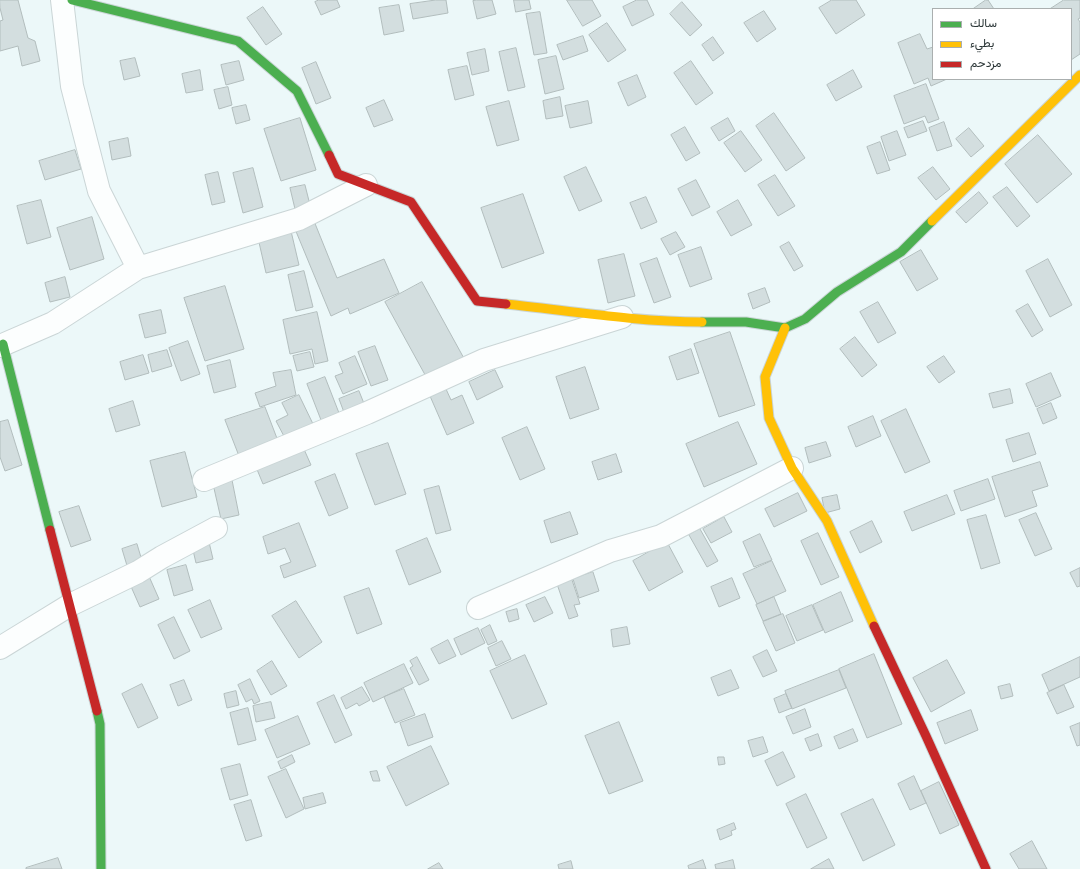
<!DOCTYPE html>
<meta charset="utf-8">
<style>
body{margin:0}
#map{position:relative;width:1080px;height:869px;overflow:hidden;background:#ecf8f9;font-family:Merriweather,Vazirmatn,serif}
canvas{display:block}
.legend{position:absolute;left:932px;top:8px;width:140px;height:72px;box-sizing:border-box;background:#fff;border:1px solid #aaafaf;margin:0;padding:5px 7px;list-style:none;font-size:12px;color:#2b3637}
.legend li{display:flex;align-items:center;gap:8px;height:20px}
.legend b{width:20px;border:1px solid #aaafaf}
</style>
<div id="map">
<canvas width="1080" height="869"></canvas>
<ul class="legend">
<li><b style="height:5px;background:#4caf50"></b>سالك</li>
<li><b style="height:5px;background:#ffc107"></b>بطيء</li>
<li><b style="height:5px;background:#c62828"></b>مزدحم</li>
</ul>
</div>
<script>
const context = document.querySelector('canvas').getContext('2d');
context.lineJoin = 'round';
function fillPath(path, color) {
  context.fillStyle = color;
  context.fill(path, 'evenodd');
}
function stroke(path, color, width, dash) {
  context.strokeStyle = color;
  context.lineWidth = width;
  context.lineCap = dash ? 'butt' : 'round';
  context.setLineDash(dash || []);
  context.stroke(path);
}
const building = new Path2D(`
 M0,0h18l10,38 7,3 5,20 -18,5 -4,-20 -18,5v-30l3,-1 -3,-12z
 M319,0h18l3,7 -19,8 -6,-13z
 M436,0h10l2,13 -35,6 -3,-15z
 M477,0h15l4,14 -19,5 -4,-18z
 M514,0h15l2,9 -15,3z
 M567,0h25l9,16 -18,10z
 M637,0h10l7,15 -22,11 -9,-19z
 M832,0h24l9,15 -29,19 -17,-26z
 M986,0h2l6,9h-21z
 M1064,0h16v18l-2,1 2,3v32l-9,6v-51h-21z
 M682,2l20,23 -12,11 -20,-22z
 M399,5l5,26 -20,4 -5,-27z
 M263,7l19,27 -16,11 -19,-27z
 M764,11l12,18 -19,13 -13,-19z
 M540,12l7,41 -13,2 -8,-41z
 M607,23l19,27 -18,12 -19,-27z
 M920,34l7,15 6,-2v32h14l-16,7 -3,-8 -14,6 -16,-41z
 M583,36l5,15 -25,9 -6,-15z
 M713,37l11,16 -11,8 -11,-16z
 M516,48l9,39 -17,4 -9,-39z
 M485,49l4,22 -17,4 -5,-22z
 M556,56l8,33 -19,5 -7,-34z
 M135,58l5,18 -16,4 -4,-19z
 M239,61l5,19 -18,5 -5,-20z
 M691,61l22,32 -17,12 -22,-32z
 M316,62l15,36 -15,6 -14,-36z
 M467,66l7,29 -19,5 -7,-30z
 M200,70l3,20 -17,3 -4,-19z
 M853,70l9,17 -26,14 -9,-16z
 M637,75l9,22 -18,9 -10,-23z
 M926,84l13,35 -11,4 -3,-7 -21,8 -10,-28z
 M228,87l4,18 -13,4 -5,-19z
 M560,97l3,19 -17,3 -3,-18z
 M384,100l9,20 -19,7 -8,-19z
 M509,101l10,39 -22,6 -11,-39z
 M588,101l4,22 -22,5 -5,-22z
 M246,105l4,15 -14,4 -4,-16z
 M774,113l31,45 -19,13 -30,-45z
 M300,118l16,52 -35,11 -17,-52z
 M728,118l7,13 -16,10 -8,-13z
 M923,121l4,10 -19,7 -4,-10z
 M944,122l8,24 -15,5 -8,-23z
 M685,127l15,26 -14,8 -15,-26z
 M969,128l15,18 -13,11 -15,-18z
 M741,131l21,29 -17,12 -21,-29z
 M897,131l9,24 -17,6 -8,-24z
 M1038,135l34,39 -35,29 -32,-39z
 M128,138l3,18 -19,4 -3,-18z
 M880,142l10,28 -13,4 -10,-27z
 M75,150l6,19 -36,11 -6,-19z
 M586,167l16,34 -23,10 -15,-34z
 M933,167l17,22 -14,11 -18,-22z
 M253,168l10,39 -20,6 -10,-40z
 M218,172l7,30 -13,3 -7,-30z
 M775,175l20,31 -17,10 -20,-31z
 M696,180l14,27 -18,9 -14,-27z
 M305,185l5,20 -15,4 -5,-21z
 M1007,187l23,29 -13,11 -24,-30z
 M979,192l9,11 -22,20 -10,-11z
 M523,194l21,59 -42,15 -21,-60z
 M646,197l11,25 -16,7 -11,-26z
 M41,200l10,37 -24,7 -10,-38z
 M738,200l14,25 -21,11 -14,-24z
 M92,217l12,42 -34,11 -13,-42z
 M314,221l23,57 47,-19 15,34 -49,21 -2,-6 -17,8 -36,-87z
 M291,231l8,34 -33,8 -8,-35z
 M676,232l9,15 -15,8 -9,-16z
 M789,242l14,24 -9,5 -14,-24z
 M701,247l11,32 -22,8 -12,-32z
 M921,250l17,29 -21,12 -17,-29z
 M624,254l11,42 -27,7 -10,-43z
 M657,258l14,39 -17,6 -14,-39z
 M1048,259l24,46 -22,12 -24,-46z
 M304,271l9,36 -17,4 -8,-36z
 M65,277l5,20 -20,5 -5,-19z
 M422,282l44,80 -37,20 -44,-80z
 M225,286l19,63 -39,12 -21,-63z
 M765,288l5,14 -17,7 -5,-15z
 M878,302l18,31 -18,10 -18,-31z
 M1028,304l15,26 -11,7 -16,-26z
 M161,310l5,23 -21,5 -6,-23z
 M317,312l11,49 -13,3 -3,-15 -22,5 -7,-34z
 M730,332l25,73 -36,12 -25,-73z
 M855,337l22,28 -15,12 -22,-28z
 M188,341l12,33 -19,7 -12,-33z
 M375,346l13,34 -17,6 -13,-34z
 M691,349l8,24 -22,7 -8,-23z
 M167,350l5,16 -20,6 -4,-17z
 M310,352l4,15 -17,4 -4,-15z
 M143,355l6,18 -24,7 -5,-18z
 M355,356l12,28 -24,10 -8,-18 8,-3 -4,-10z
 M944,356l11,16 -16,11 -12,-16z
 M230,360l6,27 -22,6 -7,-27z
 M585,367l14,42 -29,10 -14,-42z
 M291,370l5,25 -36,12 -5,-14 21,-7 -3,-13z
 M495,370l8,17 -26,13 -8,-18z
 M1051,373l10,23 -25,11 -10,-23z
 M325,377l14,36 -18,7 -14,-36z
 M446,389l5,11 11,-5 12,28 -27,12 -17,-39z
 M1010,389l3,14 -20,5 -4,-14z
 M359,391l6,15 -20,9 -6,-16z
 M299,395l15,31 -28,14 -10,-19 12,-6 -6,-12z
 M133,401l7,24 -24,7 -7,-23z
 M1051,403l6,15 -14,6 -6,-15z
 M265,407l13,34 -39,15 -14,-36z
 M906,409l24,53 -25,11 -24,-52z
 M873,416l8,20 -25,11 -8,-20z
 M8,420l14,45 -17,6 -5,-14v-35z
 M738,422l19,42 -53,23 -18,-43z
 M527,427l18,42 -25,11 -18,-42z
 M1029,433l7,21 -23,8 -7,-22z
 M826,442l5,14 -22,7 -4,-15z
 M388,443l18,51 -31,11 -19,-51z
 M303,447l8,18 -48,19 -7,-17z
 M185,452l12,45 -35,10 -12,-46z
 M616,454l6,18 -24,8 -6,-18z
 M1040,462l8,24 -16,5 5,15 -32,11 -13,-40z
 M335,474l13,34 -19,8 -14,-34z
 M988,479l7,20 -34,12 -7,-20z
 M232,480l7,35 -18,4 -8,-35z
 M439,486l12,44 -15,4 -12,-44z
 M798,493l9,18 -33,16 -9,-18z
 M837,495l3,14 -15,4 -3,-15z
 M947,495l8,19 -43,17 -8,-19z
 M79,506l12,34 -20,7 -12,-35z
 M570,512l8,22 -27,9 -7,-22z
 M1036,513l16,36 -17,7 -16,-36z
 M986,515l14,48 -19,6 -14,-49z
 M724,517l8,15 -21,11 -8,-14z
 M872,521l10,21 -22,11 -10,-21z
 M299,523l17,43 -32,12 -4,-12 11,-4 -6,-14 -17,6 -5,-17z
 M700,529l18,32 -11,6 -18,-32z
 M818,533l21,44 -18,8 -20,-44z
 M760,534l12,26 -18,7 -11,-25z
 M427,538l14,34 -32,13 -13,-34z
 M209,542l4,17 -17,4 -4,-17z
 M667,542l16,30 -34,19 -16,-30z
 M137,544l6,20 -15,5 -6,-20z
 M772,561l14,30 -29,13 -14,-30z
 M186,565l7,25 -19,6 -7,-26z
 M1080,568v18l-3,1 -7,-14z
 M593,572l6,19 -20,7 -6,-19z
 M148,574l11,25 -19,8 -11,-25z
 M732,578l8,20 -21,9 -8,-20z
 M572,580l8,24 -6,1 4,11 -9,3 -12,-35z
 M369,588l13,36 -25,10 -13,-37z
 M841,592l12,29 -28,12 -12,-28z
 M545,597l8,16 -19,9 -8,-17z
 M774,597l7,17 -18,7 -7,-16z
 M210,600l12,29 -21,9 -13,-28z
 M296,601l26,41 -23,16 -27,-42z
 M812,605l11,25 -26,11 -11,-25z
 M517,609l2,10 -10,3 -3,-10z
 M783,614l12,29 -19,8 -13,-29z
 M174,617l16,34 -16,8 -16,-34z
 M490,625l7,16 -9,4 -7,-15z
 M627,627l3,17 -17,3 -2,-17z
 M478,628l7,15 -24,12 -7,-16z
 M448,640l8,16 -17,8 -8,-15z
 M502,641l9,18 -15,7 -8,-18z
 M767,650l10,21 -14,6 -10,-20z
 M874,654l28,70 -35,14 -28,-69z
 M525,655l22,49 -35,15 -22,-48z
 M417,657l12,23 -10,5 -9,-17 3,-2 -3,-5z
 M1080,657v20l-31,14 -7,-16z
 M947,660l18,33 -34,19 -18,-34z
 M272,661l15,25 -16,9 -14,-24z
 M404,664l9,19 -40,19 -9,-19z
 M731,670l8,18 -21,8 -7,-18z
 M839,670l7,18 -54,21 -7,-18z
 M250,679l10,22 -6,3 -2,-5 -6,3 -8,-17z
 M184,680l8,20 -14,6 -8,-21z
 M142,684l16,34 -20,10 -16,-34z
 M1010,684l3,12 -12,3 -3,-12z
 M1064,685l10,22 -17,7 -10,-21z
 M362,687l8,13 -11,6 -2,-3 -11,6 -5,-11z
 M404,689l11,26 -20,8 -11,-26z
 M236,691l3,14 -12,3 -3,-14z
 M786,694l6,14 -13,5 -5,-14z
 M334,695l18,40 -17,8 -18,-40z
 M271,702l4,16 -19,4 -3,-16z
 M248,708l8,32 -18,5 -8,-32z
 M805,709l6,18 -18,7 -7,-17z
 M971,710l7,20 -33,14 -8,-21z
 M425,714l8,23 -25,9 -8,-23z
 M298,716l12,28 -33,14 -12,-28z
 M619,722l24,59 -34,13 -24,-58z
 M1080,723v22l-3,1 -7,-19z
 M853,729l5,12 -19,8 -5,-12z
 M818,734l4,12 -12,5 -5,-12z
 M763,737l5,15 -15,5 -5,-16z
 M431,746l18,38 -43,22 -19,-39z
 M783,752l12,25 -18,9 -12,-25z
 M292,755l3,7 -14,7 -3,-7z
 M718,757h6l1,7 -6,1z
 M240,764l8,31 -18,5 -9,-31z
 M286,769l18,40 -18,9 -18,-41z
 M377,771l3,10h-7l-3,-9z
 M914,776l12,27 -16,7 -12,-26z
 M939,782l20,43 -19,9 -19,-43z
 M323,793l3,10 -21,6 -2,-11z
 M806,794l21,44 -20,10 -21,-44z
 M873,799l22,46 -32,16 -22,-47z
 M251,800l11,36 -16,5 -12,-36z
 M734,823l2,6 -5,2 1,4 -12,5 -3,-10z
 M1032,841l15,28h-28l-9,-15z
 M58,858l4,11h-36v-1z
 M829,859l5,10h-23z
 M703,860l3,9h-17l-1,-3z
 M733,860l2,9h-19l-1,-4z
 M571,861l2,8h-14l-1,-4z
 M439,863l4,6h-15z`);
const street = new Path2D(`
 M62,0l10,86 27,105 39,77 161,-49 67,-34
 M0,346l53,-23 85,-55
 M204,480l163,-67 117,-53 138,-43
 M478,608l132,-57 51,-15 131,-68
 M0,648l70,-43 68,-33 24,-15 54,-29`);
const fast = new Path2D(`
 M72,0l166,41 59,50 32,64
 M702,322h44l39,6 20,-9 32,-27 64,-40 31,-31
 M3,344l47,186
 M97,711l3,13 1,145`);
const slow = new Path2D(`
 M932,221l148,-146
 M506,304c65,7 131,18 196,18
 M785,328l-20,49 4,41 23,50 35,53 47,105`);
const jam = new Path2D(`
 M329,155l9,19 73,28 66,99 29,3
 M50,530l47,181
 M874,626l52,110 60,133`);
fillPath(building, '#d3dedf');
stroke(building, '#b2bdbd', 1);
stroke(street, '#cad5d6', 24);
stroke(fast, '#cad5d6', 11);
stroke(slow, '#cad5d6', 11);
stroke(jam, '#cad5d6', 11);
stroke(street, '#fcfefe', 22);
stroke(fast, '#4caf50', 9);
stroke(slow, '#ffc107', 9);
stroke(jam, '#c62828', 9);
</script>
